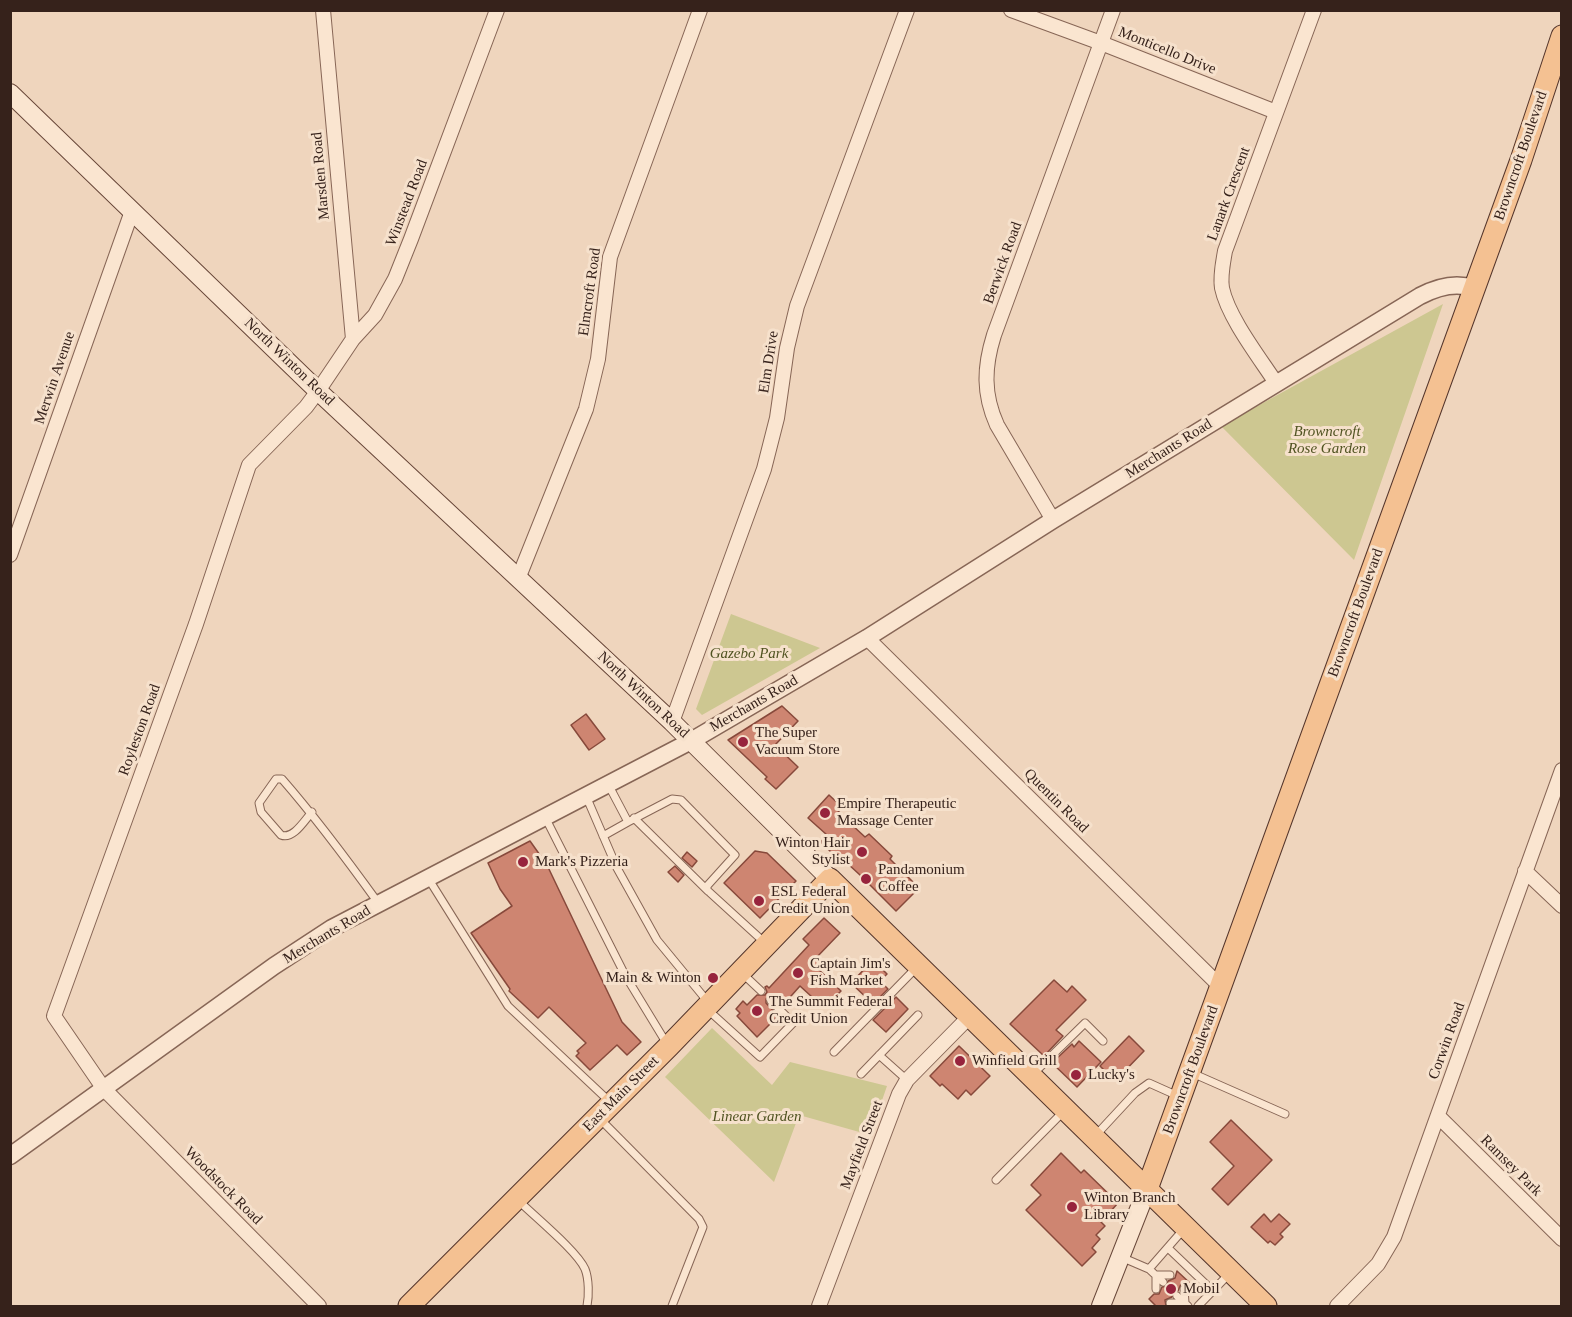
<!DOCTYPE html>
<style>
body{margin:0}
#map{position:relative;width:1572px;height:1317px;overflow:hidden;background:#efd5bd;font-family:"Times New Roman",serif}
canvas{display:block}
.frame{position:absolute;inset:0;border:12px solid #36221b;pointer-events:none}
</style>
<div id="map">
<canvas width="1572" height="1317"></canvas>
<div class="frame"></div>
</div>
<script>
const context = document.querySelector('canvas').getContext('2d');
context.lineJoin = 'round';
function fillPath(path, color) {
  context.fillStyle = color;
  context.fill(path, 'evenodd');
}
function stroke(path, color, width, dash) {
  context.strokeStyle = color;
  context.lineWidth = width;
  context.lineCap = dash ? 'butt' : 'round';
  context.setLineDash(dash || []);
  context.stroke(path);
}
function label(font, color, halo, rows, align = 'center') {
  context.font = font + ' "Times New Roman",serif';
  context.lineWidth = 6;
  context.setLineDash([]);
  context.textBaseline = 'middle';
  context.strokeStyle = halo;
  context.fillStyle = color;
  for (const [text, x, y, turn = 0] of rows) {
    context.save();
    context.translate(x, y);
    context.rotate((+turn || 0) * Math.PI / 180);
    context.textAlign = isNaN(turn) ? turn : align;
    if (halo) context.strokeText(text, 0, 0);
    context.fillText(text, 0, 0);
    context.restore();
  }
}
const green = new Path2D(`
 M1443,304l-89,256 -133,-134z
 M731,614l89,34 -118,67 -6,-6z
 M712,1028l60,57 18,-23 97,24 -17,49 -71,-20 -25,67 -109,-105z`);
const building = new Path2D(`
 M782,706l16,15 -23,24 23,22 -22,22 -11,-10 2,-2 -39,-37z
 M586,714l19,25 -16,11 -18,-25z
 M829,795l14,13 -5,4 27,25 4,-3 23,22 -2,3 29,29 -23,23 -36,-36 -25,-23 -2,2 -12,-12 6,-7 -19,-17z
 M530,841l17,24 75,157 19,20 -14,13 -10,-10 -27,25 -14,-14 3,-3 -2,-2 9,-8 -37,-36 -11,11 -29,-27 1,-2 -39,-56 41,-27 -12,-17 -12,-26z
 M755,851l12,2 29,28 -36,37 -36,-35z
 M687,852l10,9 -5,6 -10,-9z
 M675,866l9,9 -6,7 -10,-10z
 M824,918l16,15 -25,26 6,5 -4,4 24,23 -17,17 -24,-22 -17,19 -8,-8 -6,-1 -3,3v4l12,13 -21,21 -20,-21 3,-3 -4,-4 7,-8 4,4 10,-10h8l2,-3 -2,-5 2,-1 2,2 40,-43 -6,-6z
 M873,960l14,14 -7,7 8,8 -15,15 -22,-21z
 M1054,980l13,12 5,-6 14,14 -30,30 7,6 -19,20 -34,-32z
 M896,997l12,12 -22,23 -13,-12z
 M1129,1036l15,15 -29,30 -15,-15z
 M1079,1041l22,21 -24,25 -25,-24 20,-19 2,3z
 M959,1046l31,30 -19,19 -5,-5 -8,9 -16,-15 -2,2 -10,-10z
 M1231,1120l41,40 -44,45 -16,-16 22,-23 -24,-24z
 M1061,1153l20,20 3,-3 34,33 -17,19 4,4 -9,9 4,4 -8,9 4,4 -14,14 -56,-56 15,-15 -10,-10z
 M1264,1214l7,8 8,-8 11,10 -10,10 3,3 -8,8 -5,-4 -2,2 -17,-16z
 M1177,1271l14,13 -2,2 -3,-2h-5l-3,7 -5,1 -1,5 -7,3 1,6h-10l-7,-7 5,-5h5l3,-7 5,-1 1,-5 7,-3z`);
const service = new Path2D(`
 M586,796l31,72 40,72 51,62
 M312,812c-8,9 -19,28 -31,23l-20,-23 -2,-9 17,-24h6c35,40 66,82 97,125
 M545,817l80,158 42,69
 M634,818l74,73
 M628,822l44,-23 9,1 54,55 -28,31v4l57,52
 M603,836l25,-14 -20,-38
 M428,878l80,128 102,96
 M743,974l18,17
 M708,1010l52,47 33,-34 -22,-22
 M834,1052l82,-84
 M879,1055l28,25
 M1192,1073l93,41
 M861,1074l57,-59
 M1033,1074l52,-51 18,18
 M600,1119l99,100 4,8 -31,79
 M1096,1135l39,-42 14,-10 29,13
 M996,1180l68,-69
 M519,1201c16,16 58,50 66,68 4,10 4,27 2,37
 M1168,1248l45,43
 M1121,1257l28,12 14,13
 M1149,1269l34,-39
 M1156,1289v-14h14
 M1177,1296l11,10
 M1170,1303h15l-1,-14
 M1198,1306l31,-32`);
const minor = new Path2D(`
 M323,10l30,329
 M1011,10l90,33 175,69
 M1276,383c-17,-26 -48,-66 -54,-95 -2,-12 1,-25 3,-37l89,-241
 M1053,520l-56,-95c-14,-31 -13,-58 -3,-90l119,-325
 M10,555l122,-344
 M518,579l68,-170 12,-50 12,-102 90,-247
 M867,638l355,350
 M672,722l92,-253 13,-51 10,-70 10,-42 110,-296
 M1525,871l37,35
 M1438,1116l124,123
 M319,1306l-215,-217 -50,-73 142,-392 53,-159 57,-58 12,-16 35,-52 22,-24 20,-36 16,-40 86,-229
 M819,1306l80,-212 8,-14 63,-64
 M1337,1306l41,-42 16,-27 168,-467`);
const tertiary = new Path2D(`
 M10,1156l264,-190 58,-38 359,-187 176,-103 186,-118 367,-224c17,-9 35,-14 53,-8`);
const secondary = new Path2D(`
 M10,93l308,298 354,331 158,157
 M1101,1306l46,-117`);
const primary = new Path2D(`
 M1147,1189l374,-1029 41,-124
 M409,1306l260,-260 161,-167 436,427`);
const markers = [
 [743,742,6,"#97243d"],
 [825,813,6,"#97243d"],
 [862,852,6,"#97243d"],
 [523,862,6,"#97243d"],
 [866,879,6,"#97243d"],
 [759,901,6,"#97243d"],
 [798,973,6,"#97243d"],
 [713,978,6,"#97243d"],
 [757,1011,6,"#97243d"],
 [960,1061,6,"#97243d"],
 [1076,1075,6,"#97243d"],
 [1072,1207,6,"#97243d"],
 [1171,1289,6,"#97243d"]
];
const streetNames = [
 ["Monticello Drive",1167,51,22],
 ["Browncroft Boulevard",1521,156,-71],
 ["Marsden Road",321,176,-95],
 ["Lanark Crescent",1229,194,-70],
 ["Winstead Road",407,203,-69],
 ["Berwick Road",1003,263,-70],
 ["Elmcroft Road",590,292,-82],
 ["North Winton Road",289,362,44],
 ["Elm Drive",769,362,-81],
 ["Merwin Avenue",55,378,-71],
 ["Merchants Road",1169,449,-32],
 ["Browncroft Boulevard",1356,613,-70],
 ["North Winton Road",643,695,43],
 ["Merchants Road",754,704,-30],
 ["Royleston Road",140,730,-70],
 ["Quentin Road",1056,801,45],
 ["Merchants Road",327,935,-31],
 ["Corwin Road",1447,1041,-70],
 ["Browncroft Boulevard",1191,1070,-70],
 ["East Main Street",621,1094,-45],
 ["Mayfield Street",862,1145,-69],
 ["Ramsey Park",1511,1166,45],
 ["Woodstock Road",223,1186,45]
];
const parkNames = [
 ["Browncroft",1327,432],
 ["Rose Garden",1327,449],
 ["Gazebo Park",749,654],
 ["Linear Garden",757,1117]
];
const poiNames = [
 ["The Super",755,733],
 ["Vacuum Store",755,750],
 ["Empire Therapeutic",837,804],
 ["Massage Center",837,821],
 ["Winton Hair",850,843,"right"],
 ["Stylist",850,860,"right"],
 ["Mark's Pizzeria",535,862],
 ["Pandamonium",878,870],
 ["Coffee",878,887],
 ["ESL Federal",771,892],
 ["Credit Union",771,909],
 ["Captain Jim's",810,964],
 ["Fish Market",810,981],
 ["Main & Winton",701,978,"right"],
 ["The Summit Federal",769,1002],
 ["Credit Union",769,1019],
 ["Winfield Grill",972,1061],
 ["Lucky's",1088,1075],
 ["Winton Branch",1084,1198],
 ["Library",1084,1215],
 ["Mobil",1183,1289]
];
fillPath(green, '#cdc791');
fillPath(building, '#ce8571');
stroke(building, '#87493b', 1.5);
stroke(service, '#876656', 9);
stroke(minor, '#876656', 16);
stroke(tertiary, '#876656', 19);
stroke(secondary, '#684739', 20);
stroke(primary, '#54352b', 23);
stroke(service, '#fae5d0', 7);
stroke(minor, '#fae5d0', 14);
stroke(tertiary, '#fae5d0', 16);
stroke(secondary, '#fae5d0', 18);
stroke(primary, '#f4c192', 21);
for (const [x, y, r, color] of markers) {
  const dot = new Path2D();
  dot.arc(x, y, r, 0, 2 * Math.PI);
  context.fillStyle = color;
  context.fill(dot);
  stroke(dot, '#f6e1cc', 2);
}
label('15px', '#36221b', '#f6e1cc', streetNames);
label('italic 15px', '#505321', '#f6e1cc', parkNames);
label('15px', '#36221b', '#f6e1cc', poiNames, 'left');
</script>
